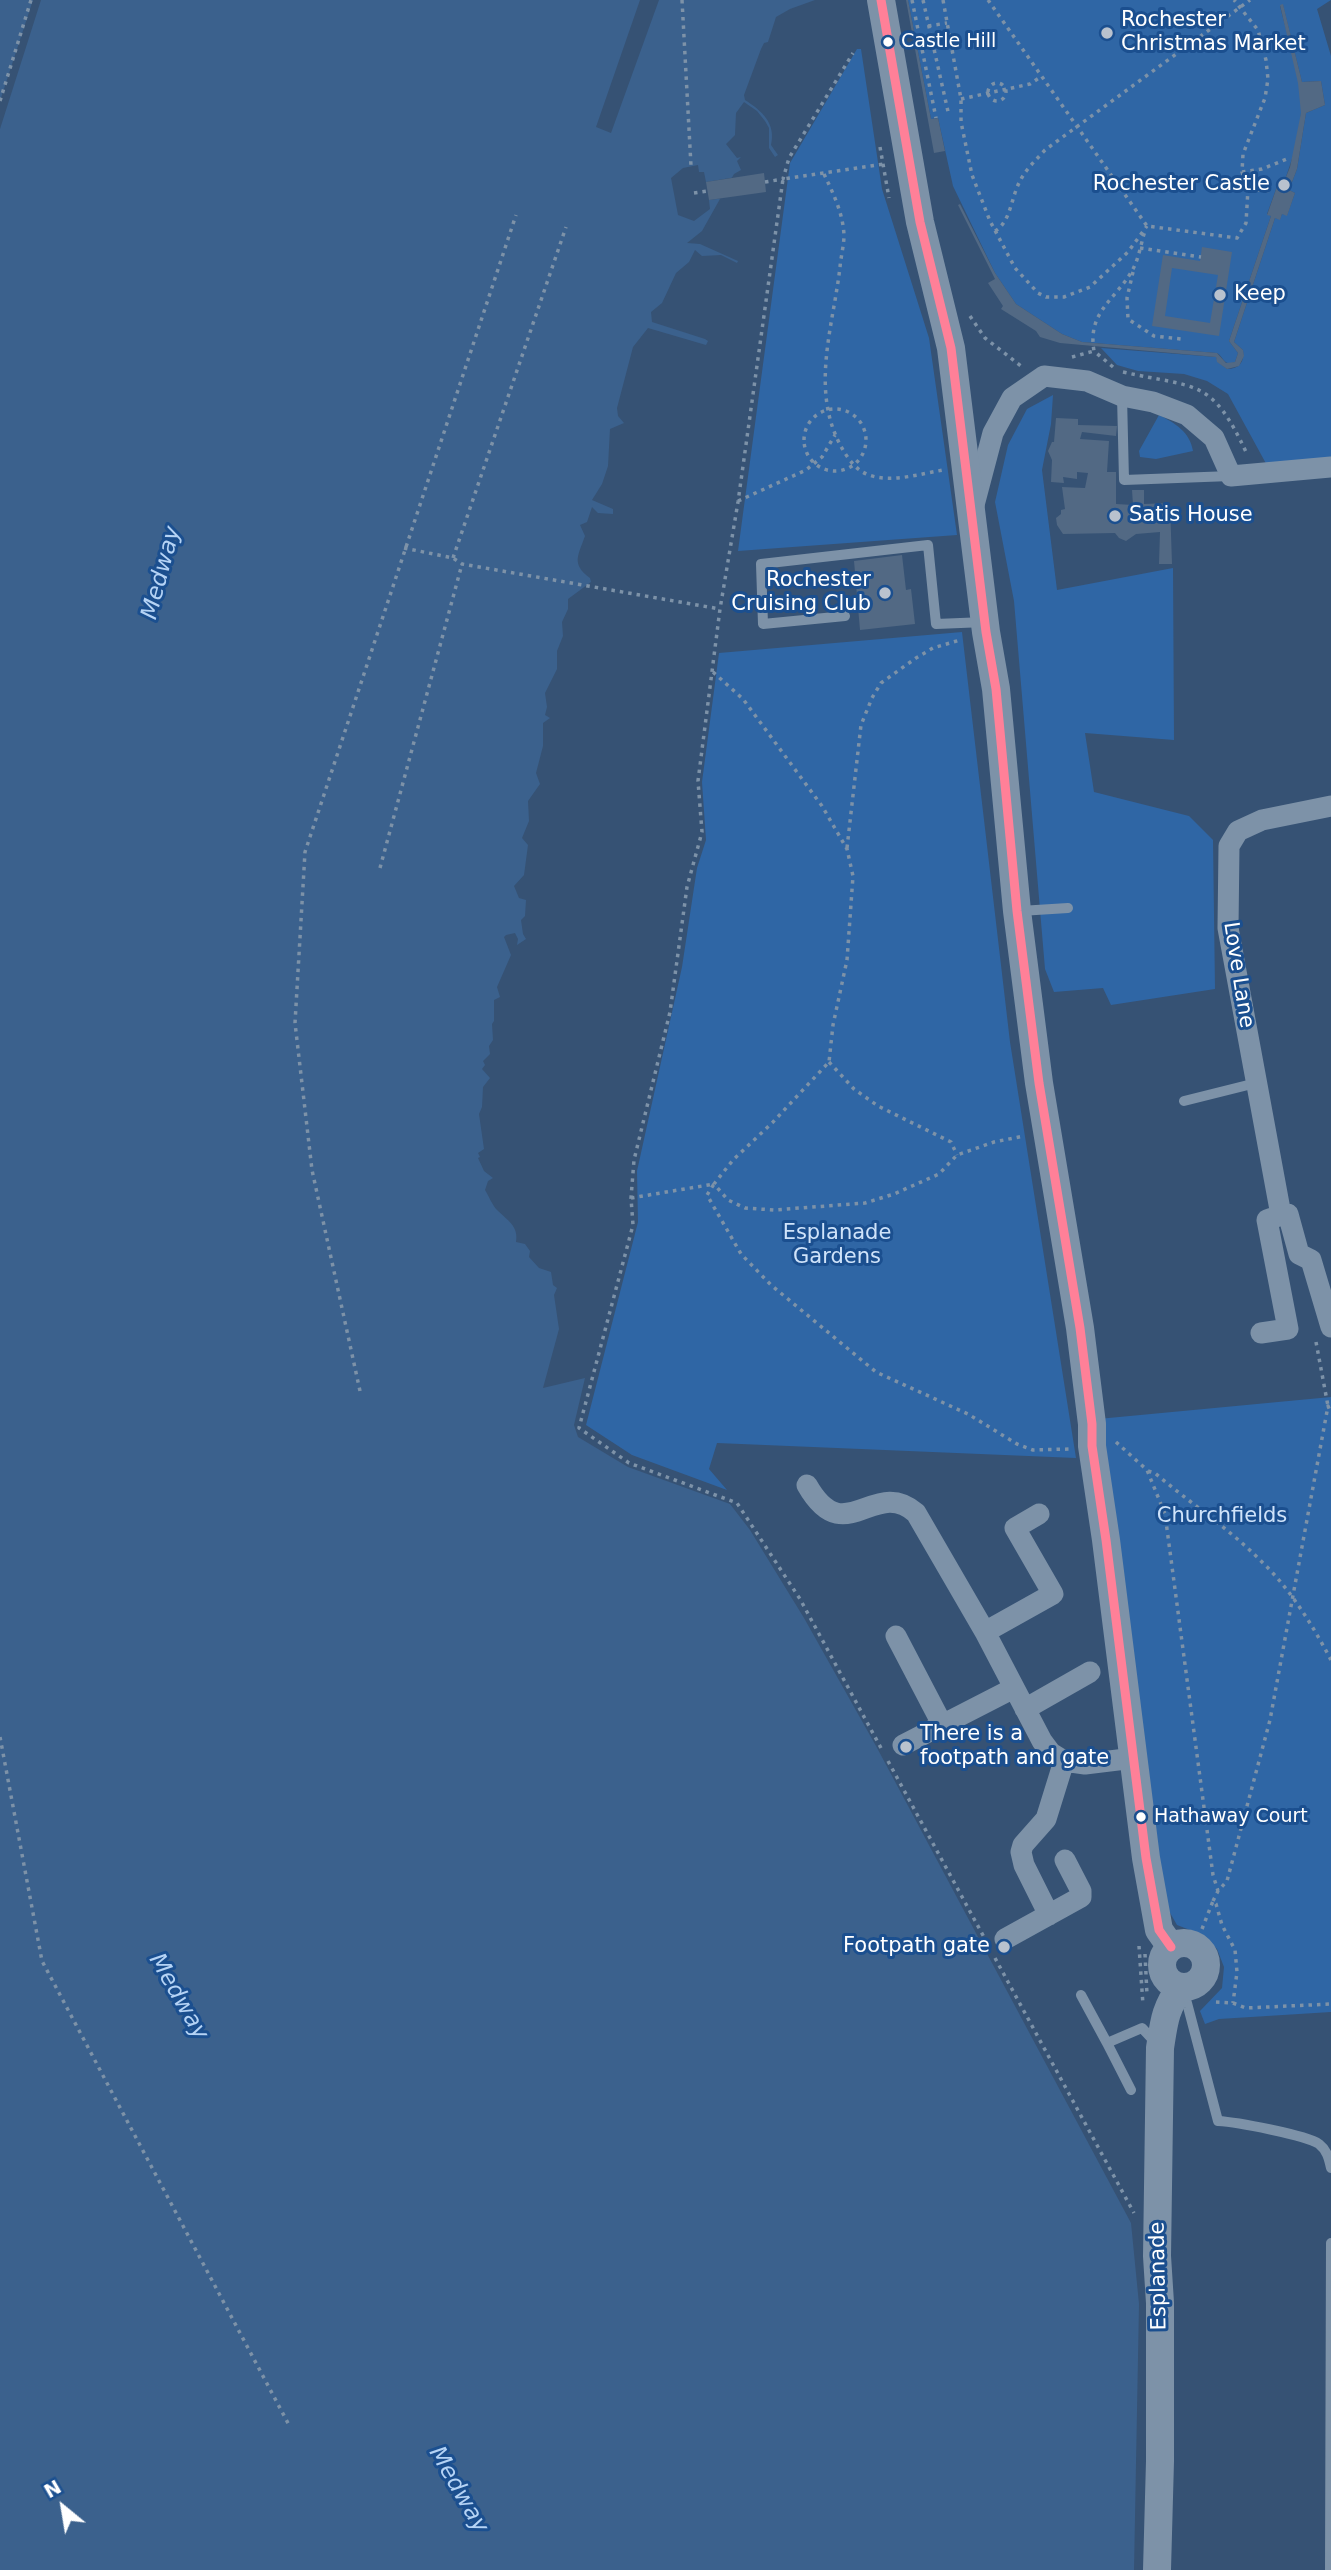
<!DOCTYPE html>
<style>
body{margin:0}
#map{position:relative;width:1331px;height:2570px;overflow:hidden;background:#365274;font-family:"DejaVu Sans",sans-serif}
canvas{display:block}
.north{position:absolute;left:28px;top:2472px;width:70px;height:70px;-webkit-text-stroke:5px #1b4f8f;paint-order:stroke;rotate:330deg;font-size:19px;font-weight:700;line-height:28px;text-align:center;color:#fff}
.north::after{content:'';display:block;margin:auto;width:24px;height:32px;background:#fff;clip-path:polygon(50% 0,100% 100%,50% 72%,0 100%)}
</style>
<div id="map">
<canvas width="1331" height="2570"></canvas>
<div class="north">N</div>
</div>
<script>
const context = document.querySelector('canvas').getContext('2d');
context.lineJoin = 'round';
function fillPath(path, color) {
  context.fillStyle = color;
  context.fill(path, 'evenodd');
}
function stroke(path, color, width, dash) {
  context.strokeStyle = color;
  context.lineWidth = width;
  context.lineCap = dash ? 'butt' : 'round';
  context.setLineDash(dash || []);
  context.stroke(path);
}
function label(font, color, halo, rows, align = 'center') {
  context.font = font + ' "DejaVu Sans",sans-serif';
  context.lineWidth = 6;
  context.setLineDash([]);
  context.textBaseline = 'middle';
  context.strokeStyle = halo;
  context.fillStyle = color;
  for (const [text, x, y, turn = 0] of rows) {
    context.save();
    context.translate(x, y);
    context.rotate((+turn || 0) * Math.PI / 180);
    context.textAlign = isNaN(turn) ? turn : align;
    if (halo) context.strokeText(text, 0, 0);
    context.fillText(text, 0, 0);
    context.restore();
  }
}
const green = new Path2D(`
 M908,0h423l-14,9 14,47v403l-62,10 -41,-75 -21,-13 -23,-7 -46,-3 -21,-6 -16,-17 115,9 2,5 9,7c12,0 18,-7 16,-19l-9,-8 41,-124 5,1 2,-5 5,1 8,-22 -6,-3 8,-21 9,-56 19,-8 -4,-24 -19,1 -19,-77 -3,1c8,34 23,72 21,107 -1,23 -9,48 -17,69l-5,-1 -12,33 4,2 -42,125 9,12 -3,9c-11,5 -11,-5 -18,-9l-135,-11 -20,-8 -46,-30 -21,-31 -42,-87 -15,-68 -7,1z
 M857,49h4l21,140 47,149 28,197 -219,16 52,-388z
 M1053,395l-2,29 -9,46 15,120 116,-22 1,172 -89,-7 9,59 95,24 24,24 2,149 -104,16 -8,-17 -49,4 -9,-23 -31,-368 -19,-99 13,-57 19,-36z
 M1159,415c16,8 31,17 34,36l-37,8 -16,-2 -1,-6z
 M962,632l48,410 66,416 -359,-15 -8,26 18,21 -95,-35 -46,-30 52,-203 -1,-51 45,-204 15,-99 9,-28 -4,-58 17,-129z
 M1331,1397v615l-112,7 -14,5 -5,-13 22,-23 2,-21 -7,-18 -14,-14 -26,-10 -12,-21 -67,-485z`);
const water = new Path2D(`
 M0,0h33l-33,101z
 M41,0h774l-25,9 -14,8 -8,25 -4,1 -3,6 -17,46 1,5c17,11 31,23 26,45l7,10 -3,2 -6,-9v-20l-4,-7 -8,-10 -13,-9 -8,11 -1,22 -9,9 11,14 4,-1 -4,4 4,9 -7,4 -32,57 -15,12 13,1 38,17 -1,2 -16,-8 -19,1 -7,-6 -6,12 -13,11 -14,30 -11,9 1,10 53,17 3,2 -2,4 -58,-17 -15,19 -16,61 1,8 6,7 -14,6 -2,37 -6,18 -10,16 21,9v5l-15,-1 -6,-6 -5,15 -7,3 5,11c-7,20 -14,28 5,42l1,4 -23,17v10l-6,13 1,14 -6,15v18l-12,24 2,14 -2,8 5,3 -7,5v23l-7,27 4,11 -12,17 1,20 -7,17 6,7 -4,30 -10,11 5,12 7,2 -1,16 -4,4 2,14 3,5 -9,6 1,-6 -3,-6 -9,2 -2,2 7,18 -14,32 3,10 -6,3v21l-2,3 1,16 -4,6 1,8 -7,7 2,4 -3,4 8,9 -7,9 -1,20 -3,7 5,35 -6,4 2,4 -2,1 6,13 9,7 -5,3 -3,9c4,6 7,15 12,20 10,10 22,16 19,32l9,2 5,7 -1,6 10,11 12,4 2,13 4,3 -3,7 5,34 -16,59 42,-10 -11,47 4,12 50,30 102,37 20,26 54,88 72,128 255,477 8,81 -5,266h-1134v-2441z`);
const pier = new Path2D(`
 M640,0h19l-48,133 -15,-6z
 M698,165l1,7h5l2,10 30,-5 -11,21 -16,2 1,9 -16,12 -16,-6 -7,-37 12,-10z`);
const building = new Path2D(`
 M906,0h2l23,119 7,-1 7,33 -11,2z
 M1283,4l19,78 19,-1 4,24 -19,8 -9,56 -8,21 6,3 -8,23 -5,-2 -2,6 -5,-2 -41,124 9,8 1,6 -5,10 -12,3 -10,-7 -1,-5 -156,-14 -20,-6 -4,-6 -35,-22 2,-3 -15,-23 7,-4 -37,-74 2,-1 35,69 21,31 46,30 20,8 135,11 9,10 9,-1 3,-9 -9,-12 42,-125 -4,-1 12,-34 5,1 6,-15 11,-54 -3,-30 -18,-78z
 M764,173l2,19 -57,8 -3,-18z
 M1202,247l30,5 -13,84 -67,-10 11,-71 37,6zM1172,268l46,7 -8,48 -45,-7z
 M1056,418l22,1v6l39,1 -1,10 -34,-4 -2,7 29,2 -2,31h9v32l17,1 -1,-15h12v14l26,-1 2,61h-13l1,-32 -24,2 -10,7 -7,-3 -4,-5 -52,1 -6,-9 -1,-7 5,-4v-4l4,-1 -3,-22 23,1 3,-15 -11,-1v7l-14,-2 1,6 -13,-1 1,-22 -4,-9 4,-9h2z
 M902,555l4,35 5,-1 4,35 -55,6 -6,-69z`);
const path = new Path2D(`
 M682,0l9,166
 M912,0l24,118
 M923,0l26,116
 M943,0l18,99v23l11,53 18,46 25,47 23,25 8,4h18l26,-10 38,-35 19,-26
 M988,0l159,226 90,12 9,-15 2,-34 -6,-17 1,-18 22,-56 3,-19 -2,-19 -8,-30 -24,-30
 M928,26l19,-3
 M988 92a9 9 0 1 1 18 0a9 9 0 1 1-18 0Z
 M961,99l69,-15 12,-8
 M0,101l31,-101
 M880,147l9,51
 M1242,172l20,-3 25,-10
 M824,174c9,19 19,39 20,61 0,10 -3,21 -4,32 -7,61 -31,125 3,183 6,10 14,21 26,25 22,8 51,-1 74,-5
 M765,182l18,-3 6,-21 64,-105
 M1248,189l25,2
 M694,193l13,-2
 M995,231c16,-9 16,-34 25,-50 6,-12 16,-21 25,-31l205,-150
 M1140,248l61,9
 M1133,272l-6,26 1,21 26,17 27,3
 M970,316l15,22 36,28
 M1072,357l22,-6
 M1113,367l-19,-16c-7,-40 22,-51 39,-82 6,-11 8,-26 12,-38
 M1123,372c75,17 88,5 124,82
 M804 440a31 31 0 1 1 62 0a31 31 0 1 1-62 0Z
 M738,501l68,-31 16,-13 13,-22
 M404,548l49,10 9,6 46,8 212,37
 M453,558l113,-331
 M713,672l30,27 79,107 25,43 6,27 -6,84 -14,65 -4,37 -56,60 -40,38 -19,24 14,16 17,8 29,2 91,-7 29,-9 45,-20 18,-19 37,-13 30,-6
 M847,848l14,-123 11,-27 9,-15 35,-25 17,-10 27,-8
 M380,868l82,-304
 M829,1062l25,27 24,17 73,36 6,13
 M631,1198l83,-14 -7,11 34,59 30,31 105,87 92,42 49,30 16,6 37,-1
 M1316,1342l12,64
 M360,1391l-48,-221 -17,-147 10,-171 211,-637
 M1116,1442l31,28 18,44 48,361 5,16
 M1148,1471l7,2c36,31 75,56 108,90 28,27 50,63 68,97
 M0,1737l42,224 247,464
 M881,1748l-81,-149 -63,-96 -108,-40 -50,-35 54,-203 -2,-27 3,-38 36,-148 17,-125 15,-55 -4,-51 22,-172 18,-107 45,-323 101,-15
 M888,1761l97,178
 M1213,1901l5,-10 9,-10 43,-161 58,-314 3,7
 M1202,1929l11,-28 3,3 6,21 13,25 2,22 -4,31
 M1139,1946l4,59
 M1145,1954l2,41
 M995,1958l139,255
 M1216,2002l17,1 13,5 85,-4`);
const service = new Path2D(`
 M1122,396l2,84 107,-4
 M845,616l-82,8 -2,-60 167,-19 8,79 49,-2
 M1020,911l48,-3
 M1184,1101l72,-18
 M1081,1995l26,48 35,-15 14,15
 M1172,2002l15,1 31,118c18,1 88,14 101,23 8,6 10,15 12,24
 M1107,2043l24,47
 M1330,2570l1,-327`);
const minor = new Path2D(`
 M974,505l19,-72 19,-35 32,-22 43,5 35,15 31,6 34,13 27,23 17,38 100,-9
 M1281,1215l7,-1 11,40 12,6 20,67
 M1261,1333l27,-4 -21,-109 14,-5 -53,-287 1,-82 9,-15 24,-11 69,-14
 M807,1485c38,67 67,-9 109,28l69,119 57,109 9,12 13,8
 M985,1632l68,-38 -38,-66 24,-14
 M896,1636l46,88
 M1025,1709l65,-37
 M903,1745l111,-57
 M1049,1915l-25,-50 -3,-13 2,-7 23,-26 18,-58 21,3 49,-6
 M1005,1939l76,-42v-6l-16,-31`);
const tertiary = new Path2D(`
 M881,0l39,222 31,126 35,284 10,57 21,222 22,172 41,245 12,96v22l14,94 40,318 13,72 12,17
 M1162 1965a22 22 0 1 1 44 0a22 22 0 1 1-44 0Z
 M1157,2570l3,-109v-158l-3,-47 3,-208c4,-26 5,-40 21,-61`);
const bus1 = new Path2D(`
 M881,0l39,222 31,126 35,284 10,57 21,222 22,172 41,245 12,96v22l14,94 40,318 13,72 12,17`);
const markers = [
 [1107,33,7,"#b9c2ce"],
 [888,42,6,"#fff"],
 [1284,185,7,"#b9c2ce"],
 [1220,295,7,"#b9c2ce"],
 [1115,516,7,"#b9c2ce"],
 [885,593,7,"#b9c2ce"],
 [906,1747,7,"#b9c2ce"],
 [1141,1817,6,"#fff"],
 [1004,1947,7,"#b9c2ce"]
];
const busNames = [
 ["Castle Hill",901,42],
 ["Hathaway Court",1154,1817]
];
const poiNames = [
 ["Rochester",1121,21],
 ["Christmas Market",1121,45],
 ["Rochester Castle",1270,185,"right"],
 ["Keep",1234,295],
 ["Satis House",1129,516],
 ["Rochester",871,581,"right"],
 ["Cruising Club",871,605,"right"],
 ["There is a",920,1735],
 ["footpath and gate",920,1759],
 ["Footpath gate",990,1947,"right"]
];
const streetNames = [
 ["Love Lane",1238,975,81],
 ["Esplanade",1159,2276,-91]
];
const parkNames = [
 ["Esplanade",837,1234],
 ["Gardens",837,1258],
 ["Churchfields",1222,1517]
];
const waterNames = [
 ["Medway",162,573,-75],
 ["Medway",178,1997,60],
 ["Medway",458,2490,60]
];
fillPath(green, '#2f66a5');
fillPath(water, '#3b618d');
fillPath(pier, '#365274');
fillPath(building, '#526984');
stroke(path, '#7d92a8', 3.5, [3.5, 5]);
stroke(service, '#7d92a8', 10);
stroke(minor, '#7d92a8', 21);
stroke(tertiary, '#7d92a8', 28);
stroke(bus1, '#ff8098', 9);
for (const [x, y, r, color] of markers) {
  const dot = new Path2D();
  dot.arc(x, y, r, 0, 2 * Math.PI);
  context.fillStyle = color;
  context.fill(dot);
  stroke(dot, '#1b4f8f', 2.5);
}
label('19px', '#fff', '#1b4f8f', busNames, 'left');
label('21px', '#fff', '#1b4f8f', poiNames, 'left');
label('21px', '#fff', '#1b4f8f', streetNames);
label('21px', '#cfe3fa', '#1b4f8f', parkNames);
label('italic 23px', '#b5d3f5', '#1b4f8f', waterNames);
</script>
